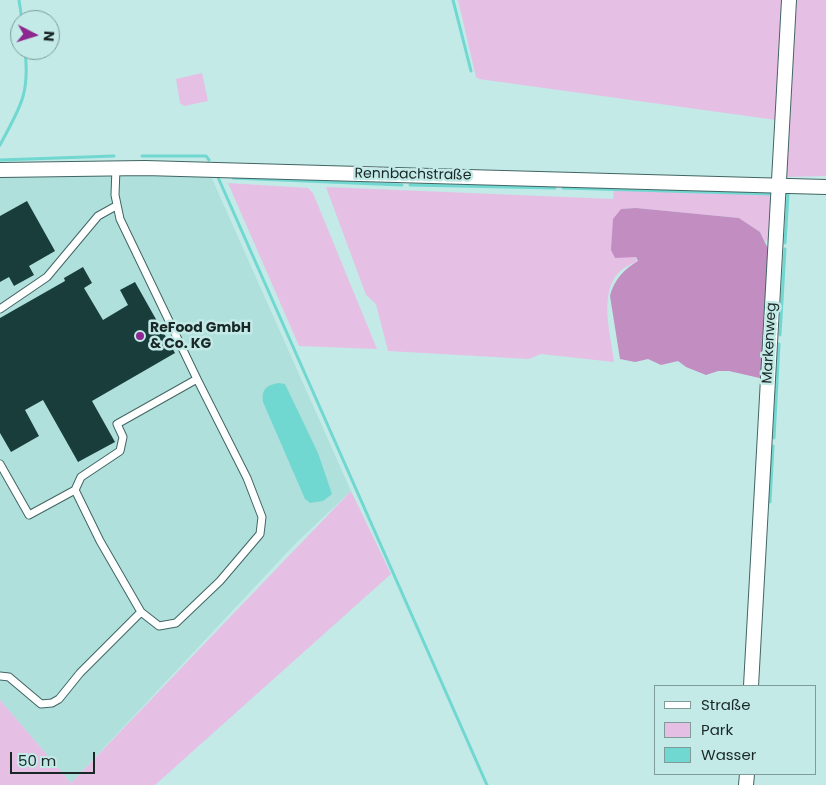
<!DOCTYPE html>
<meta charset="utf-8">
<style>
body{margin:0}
#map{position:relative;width:826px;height:785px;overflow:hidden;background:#c3eae7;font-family:Poppins,sans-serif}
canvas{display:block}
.legend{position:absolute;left:654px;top:685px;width:162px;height:90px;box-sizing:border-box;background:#c3eae7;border:1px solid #7f9c9a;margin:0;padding:6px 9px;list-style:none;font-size:15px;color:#192827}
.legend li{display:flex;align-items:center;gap:10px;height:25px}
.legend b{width:25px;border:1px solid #7f9c9a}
.north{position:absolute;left:10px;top:10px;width:50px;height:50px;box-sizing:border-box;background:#c3eae7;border:1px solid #7f9c9a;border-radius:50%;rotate:95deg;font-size:14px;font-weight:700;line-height:20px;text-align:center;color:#192827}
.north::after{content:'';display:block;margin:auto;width:18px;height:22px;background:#8d288f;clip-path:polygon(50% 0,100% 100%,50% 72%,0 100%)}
.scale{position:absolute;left:10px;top:752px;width:85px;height:22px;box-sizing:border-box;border:2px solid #192827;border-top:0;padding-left:6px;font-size:15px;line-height:18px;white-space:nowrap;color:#192827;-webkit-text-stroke:4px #c3eae7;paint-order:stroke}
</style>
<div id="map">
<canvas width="826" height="785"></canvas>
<ul class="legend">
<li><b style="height:6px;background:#fff"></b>Straße</li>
<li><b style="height:14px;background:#e6bfe5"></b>Park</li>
<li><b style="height:14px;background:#71d7d1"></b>Wasser</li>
</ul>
<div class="north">N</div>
<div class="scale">50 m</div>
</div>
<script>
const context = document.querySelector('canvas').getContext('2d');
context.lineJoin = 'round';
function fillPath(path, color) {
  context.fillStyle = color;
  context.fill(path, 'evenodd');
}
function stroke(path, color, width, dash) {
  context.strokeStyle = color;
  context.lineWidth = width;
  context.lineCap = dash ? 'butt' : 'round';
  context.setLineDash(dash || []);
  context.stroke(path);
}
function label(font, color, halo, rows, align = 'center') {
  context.font = font + ' Poppins,sans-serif';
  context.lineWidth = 5;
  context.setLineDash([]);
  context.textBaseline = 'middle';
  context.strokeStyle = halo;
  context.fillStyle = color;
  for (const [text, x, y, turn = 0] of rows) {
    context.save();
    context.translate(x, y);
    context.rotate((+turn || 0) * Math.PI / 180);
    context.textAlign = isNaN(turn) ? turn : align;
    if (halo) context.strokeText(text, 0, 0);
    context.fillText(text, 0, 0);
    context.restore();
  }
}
const built = new Path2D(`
 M210,174l141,317 -57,54 -223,238 -71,-83v-524z`);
const green = new Path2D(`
 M458,0h325l-7,120 -297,-41 -3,-2z
 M794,0h32v176l-40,1z
 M202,73l6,28 -24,5 -4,-3 -4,-24z
 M228,183l80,5 5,5 64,156 -78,-3z
 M614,185l158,4 1,51 -8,1 -5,-9 -21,-14 -103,-10 -15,1 16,53c-44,13 -27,66 -23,100l-73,-8 -12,5 -141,-8 -12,-47 -10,-9 -40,-108 287,12z
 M351,491l40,83 -236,211h-155v-85l71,83z`);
const forest = new Path2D(`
 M636,208l103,10 21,14 11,23 -7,124 -35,-8h-11l-12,4 -20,-8 -8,-6 -17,4 -13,-6 -13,3 -15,-3 -10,-63c3,-15 15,-28 28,-35l-2,-4 -21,1 -4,-8 2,-31 8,-10z`);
const water = new Path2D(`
 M278,383l7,1 33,69 14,41 -9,7 -13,2 -5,-4 -42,-97c-2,-12 3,-17 15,-19z`);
const stream = new Path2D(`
 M19,0l3,20
 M453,0l18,71
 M0,145c20,-38 30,-50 25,-95
 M142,156h64l3,4
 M0,160l114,-4
 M217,175l270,610
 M233,178l169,7
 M410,185l145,3
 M563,188l210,6
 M785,243l3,-49h-2
 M780,335l5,-86
 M774,438l5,-94
 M770,502l3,-56`);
const building = new Path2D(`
 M27,201l28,50 -26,15 5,9 -20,11 -5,-9 -9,5v-66z
 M83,267l9,16 -8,5 19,32 25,-15 -8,-15 15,-8 40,71 -83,48 23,41 -37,20 -35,-62 -18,10 14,26 -28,16 -11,-19v-115l65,-37 -1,-3z`);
const service = new Path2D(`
 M116,168l-1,27 5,24 77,160 -80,45 6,13 -3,14 -39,26 -6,13 25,51 41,71 18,14 17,-3 44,-42 40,-47 2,-17 -15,-39 -50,-99
 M0,309l47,-32 51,-61 18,-10
 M0,464l29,51 46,-25
 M0,676l9,1 32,27 11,-1 7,-4 21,-26 61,-61`);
const minor = new Path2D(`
 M0,170l145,-2 681,19
 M751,686l38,-686
 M746,785l1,-11`);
const markers = [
 [140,336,5,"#8d288f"]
];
const streetNames = [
 ["Rennbachstraße",413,175,1],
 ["Markenweg",770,343,-87]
];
const poiNames = [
 ["ReFood GmbH",150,328],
 ["& Co. KG",150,344]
];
fillPath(built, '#afe0dc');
fillPath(green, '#e6bfe5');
fillPath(forest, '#c28dc1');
fillPath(water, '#71d7d1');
stroke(stream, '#71d7d1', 3);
fillPath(building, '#193d3b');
stroke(service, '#416563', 9);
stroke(minor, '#416563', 16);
stroke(service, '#fff', 7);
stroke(minor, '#fff', 14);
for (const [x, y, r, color] of markers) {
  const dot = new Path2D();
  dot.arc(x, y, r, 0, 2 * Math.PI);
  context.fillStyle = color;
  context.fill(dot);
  stroke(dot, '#c3eae7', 2);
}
label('14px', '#192827', '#c3eae7', streetNames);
label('bold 14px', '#192827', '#c3eae7', poiNames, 'left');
</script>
